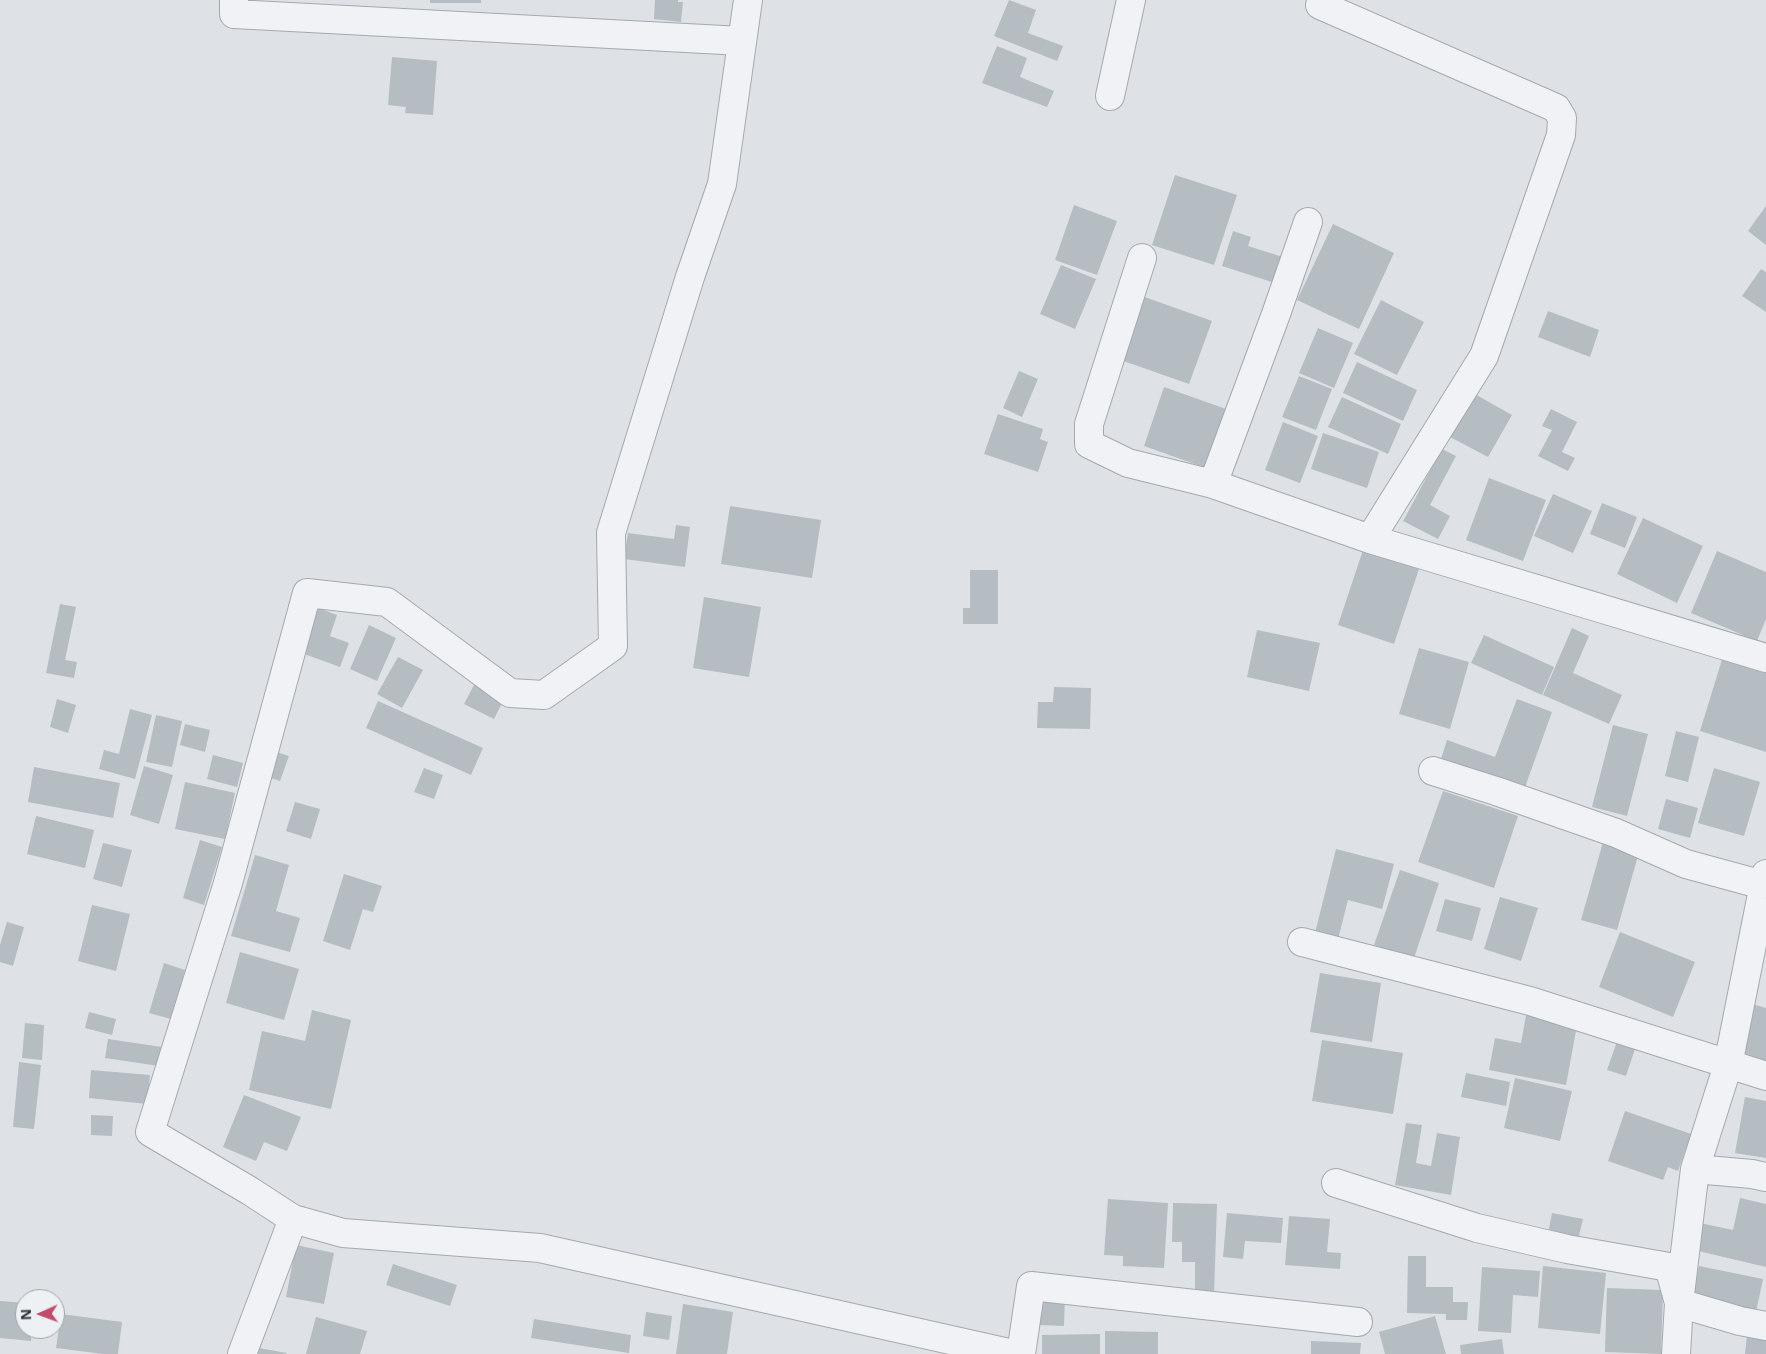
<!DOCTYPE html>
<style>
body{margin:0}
#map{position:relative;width:1766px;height:1354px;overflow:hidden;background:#dee2e6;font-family:"Noto Sans",sans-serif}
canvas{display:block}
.north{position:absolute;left:15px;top:1289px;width:50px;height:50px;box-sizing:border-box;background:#edf1f4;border:1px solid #9ea4aa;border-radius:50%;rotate:268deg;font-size:14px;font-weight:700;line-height:20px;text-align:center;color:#28313b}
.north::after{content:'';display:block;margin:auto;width:18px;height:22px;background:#c24c6b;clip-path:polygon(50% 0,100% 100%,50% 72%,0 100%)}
</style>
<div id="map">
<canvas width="1766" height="1354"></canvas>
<div class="north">N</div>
</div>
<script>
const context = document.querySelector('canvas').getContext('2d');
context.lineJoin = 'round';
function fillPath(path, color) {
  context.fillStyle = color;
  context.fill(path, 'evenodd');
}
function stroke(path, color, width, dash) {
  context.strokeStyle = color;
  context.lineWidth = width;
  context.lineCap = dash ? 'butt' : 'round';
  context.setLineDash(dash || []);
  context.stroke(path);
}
const building = new Path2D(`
 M430,0h51v3h-51z
 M655,0h23v2h5l-2,20 -27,-3z
 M1009,0l27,10 -8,23 35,13 -6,15 -63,-25z
 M997,46l30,12 -7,19 34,14 -7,16 -65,-24z
 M392,57l45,4 -4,54 -28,-2 1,-6 -18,-2z
 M1175,175l62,20 -23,70 -62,-20z
 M1074,205l43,16 -20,54 -42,-15z
 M1766,206v39l-18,-14z
 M1333,224l61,29 -35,76 -62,-29z
 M1233,231l18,6 -3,9 38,12 -8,26 -56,-18z
 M1061,265l35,14 -21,50 -35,-15z
 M1761,269l5,3v40l-24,-16z
 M1139,295l73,26 -23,63 -74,-26z
 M1381,300l43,22 -27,53 -43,-21z
 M1548,311l51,19 -9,27 -52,-20z
 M1318,328l35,15 -19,45 -35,-15z
 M1357,362l60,28 -14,31 -60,-28z
 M1019,371l19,8 -16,38 -19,-9z
 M1299,376l33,13 -16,41 -34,-13z
 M1164,387l62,22 -20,59 -62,-22z
 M1473,393l39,22 -24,42 -38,-20z
 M1342,397l59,27 -13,30 -60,-27z
 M1551,409l26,13 -15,30 13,6 -7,13 -30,-15 14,-26 -10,-4z
 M998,414l45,15 -3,10 8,3 -10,30 -54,-18z
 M1283,422l35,14 -18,47 -35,-13z
 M1323,433l56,19 -12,36 -56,-19z
 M1442,449l14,7 -26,49 20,11 -12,23 -35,-18z
 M1489,478l57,22 -23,61 -57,-21z
 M1553,494l39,17 -19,42 -39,-17z
 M1602,503l35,14 -12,31 -35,-14z
 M730,506l91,14 -9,58 -91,-14z
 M1643,518l60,28 -26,57 -60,-29z
 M676,525l14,2 -5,40 -61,-8 4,-26 46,6z
 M1363,550l56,19 -25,75 -56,-19z
 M1717,551l49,21v47l-9,22 -66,-28z
 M970,570h28v54h-35v-16h7z
 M704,597l57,10 -12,70 -56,-9z
 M60,604l16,3 -11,53 12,2 -3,16 -28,-5z
 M313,606l24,9 -7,21 19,7 -9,24 -44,-16z
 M369,625l27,13 -19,43 -27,-12z
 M1572,628l17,8 -16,37 49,22 -13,29 -66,-29z
 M1257,630l63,13 -11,48 -62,-14z
 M1484,635l70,32 -12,28 -71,-32z
 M1419,648l50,14 -19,67 -51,-15z
 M1724,653l42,13v86l-66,-21z
 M398,657l25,13 -21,38 -25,-14z
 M474,685l30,14 -10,20 -30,-15z
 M1054,687l37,1 -1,41 -53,-1 1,-26h15z
 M57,699l19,6 -8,28 -18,-6z
 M1517,699l35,13 -28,78 -83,-31 6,-19 48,17z
 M378,701l105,47 -12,27 -105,-47z
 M130,709l22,6 -17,64 -36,-10 5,-19 15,4z
 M156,715l26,6 -10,46 -26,-5z
 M185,724l25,6 -5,22 -25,-7z
 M1613,725l35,9 -21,82 -35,-9z
 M1676,731l23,6 -11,45 -23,-6z
 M270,750l19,6 -9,25 -18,-6z
 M213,755l30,8 -6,24 -30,-8z
 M144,766l29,9 -14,49 -29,-9z
 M34,767l86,16 -7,35 -85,-16z
 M424,768l19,7 -9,24 -20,-7z
 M1714,768l46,14 -16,54 -46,-13z
 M185,782l50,11 -10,46 -50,-10z
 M1443,791l75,25 -24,72 -76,-26z
 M1666,799l32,9 -8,30 -32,-9z
 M295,802l25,7 -9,30 -25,-8z
 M36,816l58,14 -9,38 -58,-14z
 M1605,835l36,10 -24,85 -36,-10z
 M200,840l22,7 -18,58 -21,-7z
 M103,843l29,7 -10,37 -29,-8z
 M1336,849l58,15 -12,45 -34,-9 -10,39 -23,-6z
 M255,855l34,10 -13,46 24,7 -10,34 -59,-16z
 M1400,870l39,13 -25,75 -40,-13z
 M344,874l38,12 -9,26 -10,-3 -13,41 -27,-9z
 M1500,897l38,11 -17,53 -37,-12z
 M1445,899l36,9 -9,33 -36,-10z
 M92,905l38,9 -14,57 -38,-10z
 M7,922l17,5 -11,39 -13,-4v-17z
 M1620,932l75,30 -22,55 -74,-30z
 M240,952l59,17 -15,51 -58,-17z
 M164,963l21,7 -14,49 -22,-6z
 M1320,973l61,10 -9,59 -62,-10z
 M1752,1004l14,4v56l-28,-7z
 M312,1010l39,10 -20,89 -82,-19 13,-59 43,10z
 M1527,1010l51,10 -12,65 -77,-15 6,-32 26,5z
 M89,1012l27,7 -4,16 -27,-7z
 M25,1023l19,2 -2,35 -20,-2z
 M1620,1033l18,7 -12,36 -19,-6z
 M108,1039l54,8 -3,19 -54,-8z
 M1322,1040l81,13 -10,61 -81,-13z
 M19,1062l22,3 -7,64 -21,-2z
 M91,1070l59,5 -3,29 -58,-6z
 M1466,1073l44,9 -4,24 -45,-9z
 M1515,1078l57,13 -12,50 -56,-13z
 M244,1095l57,22 -14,34 -23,-9 -8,19 -33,-14z
 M1745,1097l21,4v57l-31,-5z
 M1625,1111l66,23 -13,37 -10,-4 -5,13 -55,-19z
 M91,1115l22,1 -1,20 -21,-1z
 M1406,1123l16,2 -6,38 15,3 6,-33 23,4 -9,58 -56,-10z
 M1740,1198l26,6v63l-72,-17 6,-27 33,7z
 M1108,1199l60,4 -4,65 -41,-2v-10l-19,-1z
 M1173,1203l44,1 -3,91 -19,-1v-32h-13v-20h-10z
 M1227,1213l56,5 -2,25 -36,-2 -2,18 -20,-2z
 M1552,1213l31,6 -5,21 -30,-6z
 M1289,1216l41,3 -3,33 14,1 -1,16 -55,-4z
 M296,1245l38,8 -10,51 -38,-7z
 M1408,1256h18v31h27v15h15l-1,18h-21v-6l-39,-1z
 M393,1264l64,21 -7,21 -64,-21z
 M1543,1266l63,7 -6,61 -62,-6z
 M1699,1266l64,13 -8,38 -64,-13z
 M1482,1267l58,4 -2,26 -25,-2 -2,38 -33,-2z
 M1607,1288l56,2 -2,64 -56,-2z
 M1041,1293l24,1 -1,32 -25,-1z
 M0,1301l25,2v26h7l-1,12 -31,-3z
 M683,1304l50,8 -6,42h-51z
 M646,1312l26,4 -3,24 -26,-4z
 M61,1314l61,8 -4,32h-15l-47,-6z
 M1435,1316l11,38h-61l-6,-22z
 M316,1317l51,14 -7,23h-54z
 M534,1319l97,16 -2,18 -98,-15z
 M1105,1331l53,1v22h-53z
 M1100,1334v20h-58v-19z
 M1747,1335l19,2v17h-21z
 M1502,1339l2,15h-43l-1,-9z
 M1311,1341l50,2 -1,11h-49z
 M253,1347l34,6 -1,1h-34z`);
const minor = new Path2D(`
 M234,0v14l508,27
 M748,0l-26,184 -32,93 -79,256 2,113 -69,49 -34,-2 -123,-91 -80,-9 -79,290 -78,249 100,59 43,28 50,14 197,15 473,106
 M1320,5l236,103 6,10 -1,17 -77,221 -114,183
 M1110,96l21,-96
 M1142,258l-53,166v20l39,19 85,21 157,55 396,119
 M1213,484l63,-170 32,-92
 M1433,771l63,20 120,42 70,31 77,21
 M1302,942l228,59 236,75
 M1695,1169l57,5 14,3
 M1336,1183l141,45 90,21 102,18 10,36 61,18 26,5
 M242,1354l51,-135
 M1021,1354l10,-68 327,36
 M1676,1354l3,-51 16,-134 33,-104 38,-191`);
fillPath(building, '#b5bcc2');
stroke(minor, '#a4a9af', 30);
stroke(minor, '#f0f2f5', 28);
</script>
